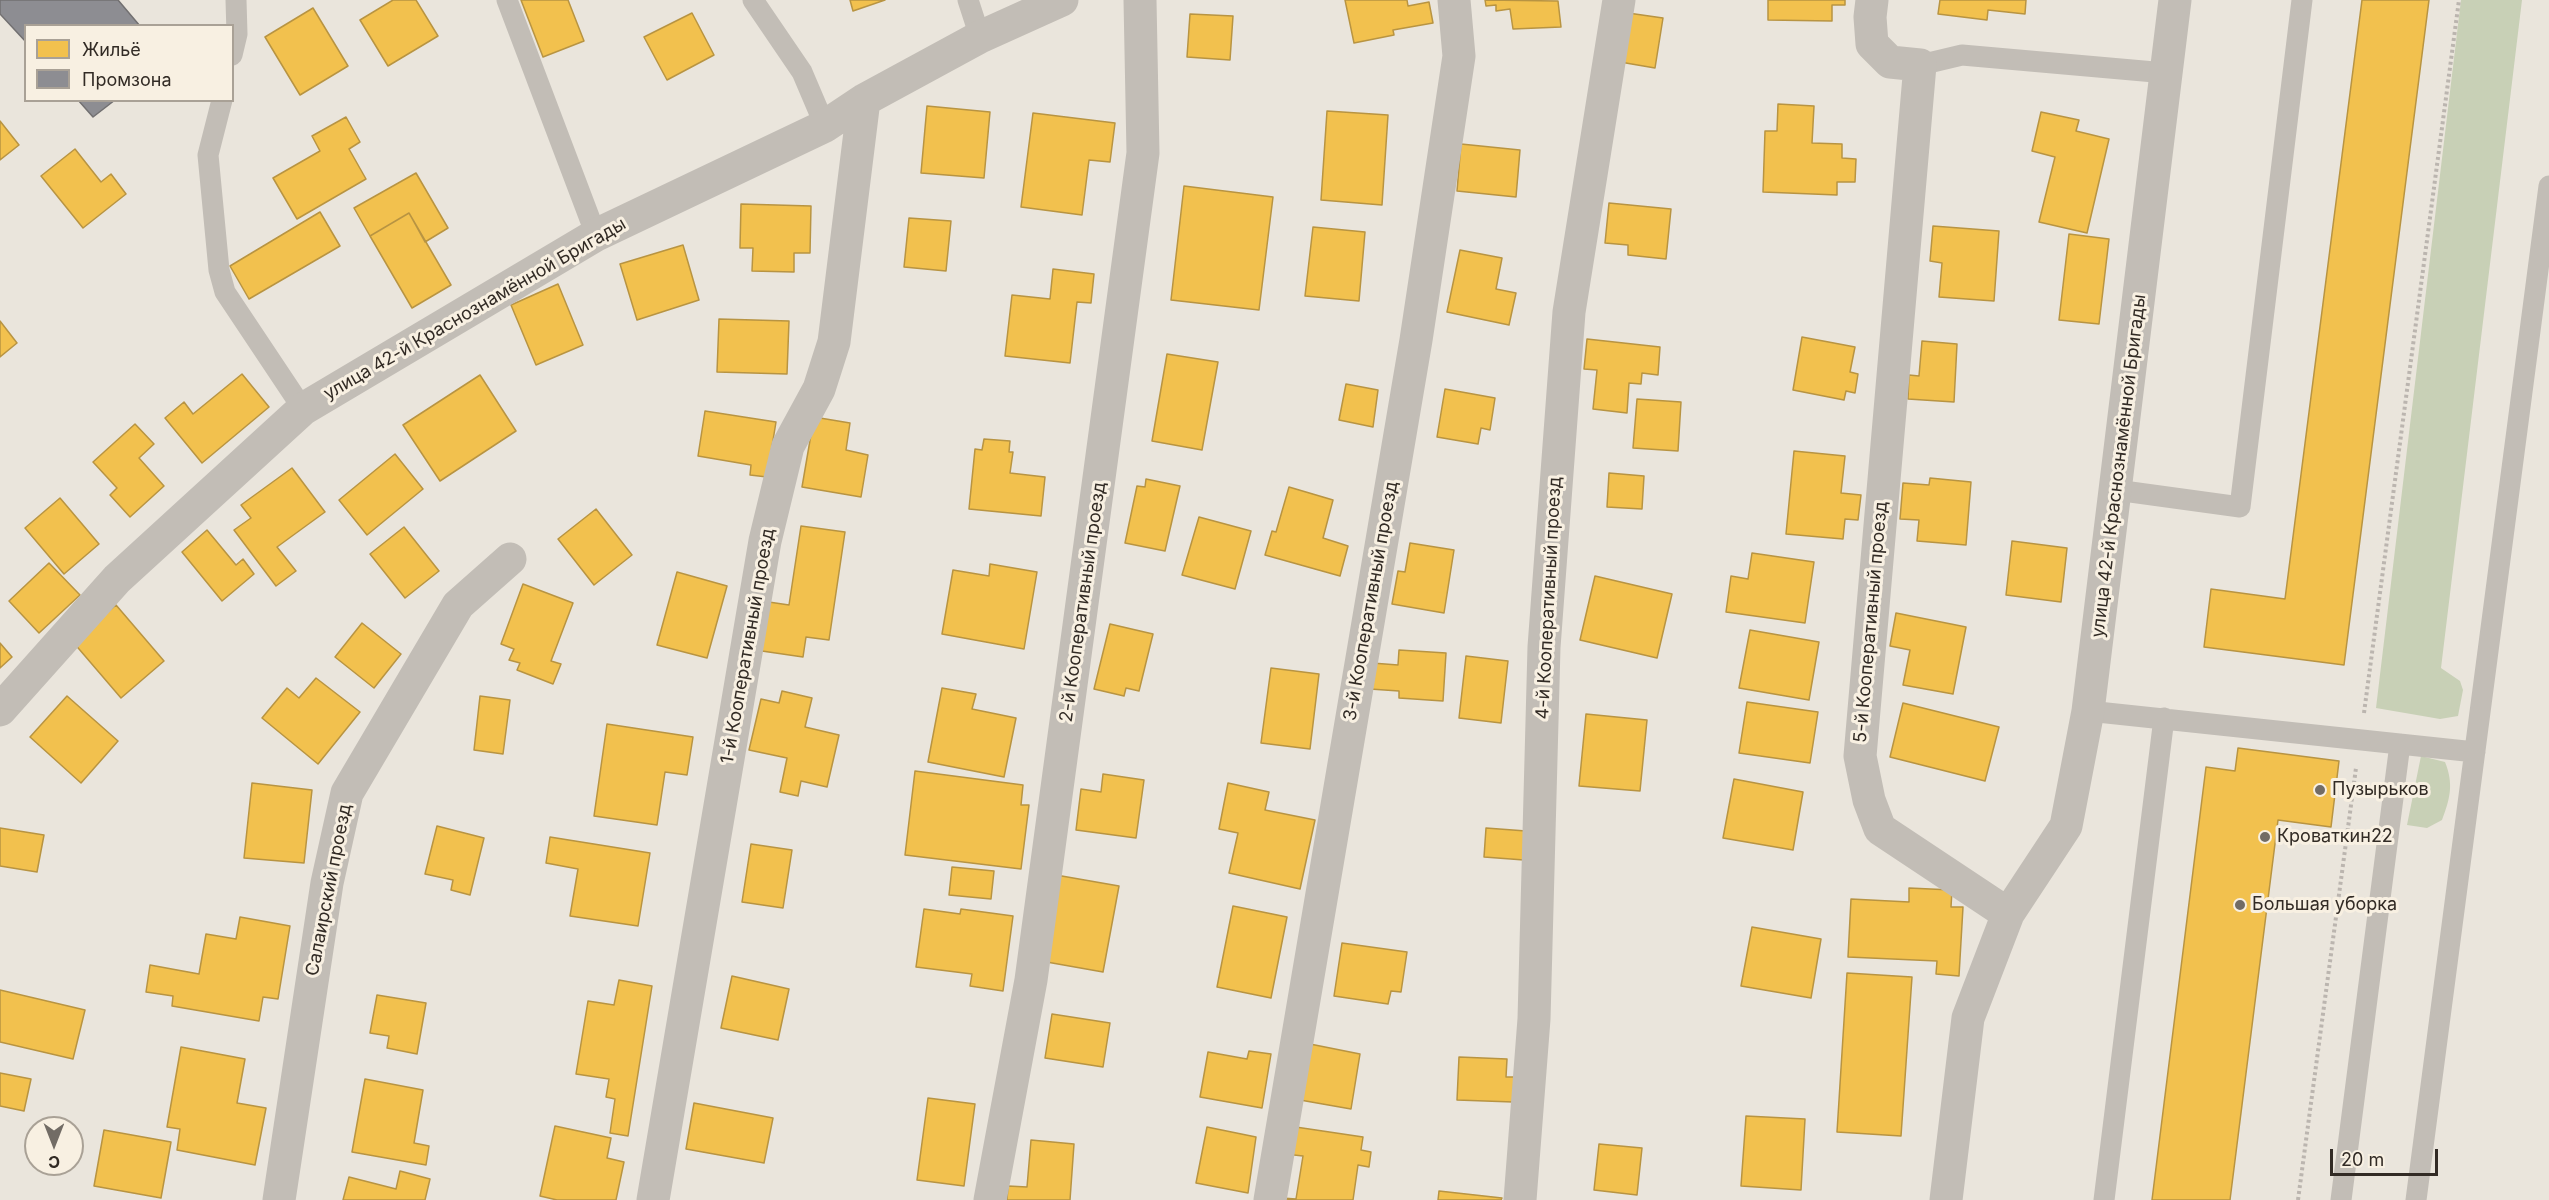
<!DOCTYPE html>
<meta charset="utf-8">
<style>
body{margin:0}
#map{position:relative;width:2549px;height:1200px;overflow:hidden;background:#eae5dc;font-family:Inter,sans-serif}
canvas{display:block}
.legend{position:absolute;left:24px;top:24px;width:210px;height:78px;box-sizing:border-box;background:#f8f0e2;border:2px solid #a9a196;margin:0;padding:8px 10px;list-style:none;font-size:18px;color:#322b25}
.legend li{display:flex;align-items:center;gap:12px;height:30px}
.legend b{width:30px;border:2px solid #a9a196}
.north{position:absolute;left:24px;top:1116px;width:60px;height:60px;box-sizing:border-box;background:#f8f0e2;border:2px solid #a9a196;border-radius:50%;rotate:180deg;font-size:16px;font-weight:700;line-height:24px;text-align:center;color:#322b25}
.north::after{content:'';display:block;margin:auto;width:21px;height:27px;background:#726c65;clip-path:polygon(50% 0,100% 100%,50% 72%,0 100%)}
.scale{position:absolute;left:2330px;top:1149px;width:108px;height:27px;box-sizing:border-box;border:3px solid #322b25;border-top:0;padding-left:8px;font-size:18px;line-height:21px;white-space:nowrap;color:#322b25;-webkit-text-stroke:4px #f8f0e2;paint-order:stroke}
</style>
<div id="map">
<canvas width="2549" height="1200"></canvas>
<ul class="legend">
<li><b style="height:16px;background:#f2c14e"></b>Жильё</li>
<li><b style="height:16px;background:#8d8d92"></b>Промзона</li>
</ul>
<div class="north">С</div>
<div class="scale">20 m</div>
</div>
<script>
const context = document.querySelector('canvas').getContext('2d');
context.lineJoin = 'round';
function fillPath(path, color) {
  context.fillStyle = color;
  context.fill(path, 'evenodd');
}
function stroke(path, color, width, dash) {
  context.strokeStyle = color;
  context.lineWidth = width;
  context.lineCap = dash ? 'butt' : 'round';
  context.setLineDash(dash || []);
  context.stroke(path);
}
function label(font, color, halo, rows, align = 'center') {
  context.font = font + ' Inter,sans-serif';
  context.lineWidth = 6;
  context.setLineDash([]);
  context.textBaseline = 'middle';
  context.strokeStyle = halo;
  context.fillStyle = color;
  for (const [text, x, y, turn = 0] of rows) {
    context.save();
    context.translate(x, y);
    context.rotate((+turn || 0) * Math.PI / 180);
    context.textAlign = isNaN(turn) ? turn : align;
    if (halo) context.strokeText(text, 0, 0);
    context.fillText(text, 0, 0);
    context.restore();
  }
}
const green = new Path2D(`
 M2461,0h61l-81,668 19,13 3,9 -5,26 -18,3 -64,-11z
 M2421,756l24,6c9,22 5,37 -3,58l-15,8 -20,-3z`);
const homes = new Path2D(`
 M393,0h23l22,36 -50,30 -28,-46z
 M521,0h47l16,41 -41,16z
 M850,0h35l-32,11z
 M1345,0h62l1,6 21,-4 4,21 -40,7 1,5 -40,8z
 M1485,0l73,1 3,26 -48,2 -3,-20 -14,2v-6l-10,1z
 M1768,0h77v5h-13v16l-64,-1z
 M1940,0h86l-1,14 -37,-4 -1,10 -49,-6z
 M2362,0h67l-85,665 -140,-18 7,-58 74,10z
 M313,8l35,58 -48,29 -35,-58z
 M692,13l22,42 -47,25 -23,-43z
 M1628,13l35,5 -8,50 -35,-6z
 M1190,14l43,2 -3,44 -43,-3z
 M1778,104l36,2 -2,37 30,1v14l14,1 -1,23h-18v13l-74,-3 2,-61h12z
 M927,106l63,6 -6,66 -63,-5z
 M1327,111l61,4 -6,90 -61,-5z
 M2041,112l38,8 -3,11 33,8 -22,94 -48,-11 16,-65 -23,-6z
 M1033,113l82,10 -5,39 -21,-2 -7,55 -61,-8z
 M346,117l14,25 -11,7 17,30 -69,40 -24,-41 47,-27 -8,-15z
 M0,121l19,24 -19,15z
 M1461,144l59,6 -4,47 -59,-6z
 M75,149l26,33 10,-8 15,20 -43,34 -42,-52z
 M416,173l32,55 -23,14 -16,-29 -39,23 -16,-28z
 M1184,186l89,11 -14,113 -88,-10z
 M1609,203l62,6 -5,50 -38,-4v-10l-23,-2z
 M741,204l70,2 -1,47h-16v19l-42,-1 1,-23h-13z
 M320,212l20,34 -91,53 -19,-33z
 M409,213l42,72 -39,23 -42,-72z
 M909,218l42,3 -5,50 -42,-4z
 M1933,226l66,5 -5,70 -55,-4 3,-34 -12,-2z
 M1313,227l52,5 -6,69 -54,-5z
 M2069,234l40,5 -10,85 -40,-4z
 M683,245l16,55 -62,20 -17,-56z
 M1460,250l42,8 -6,31 20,4 -7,32 -62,-13z
 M1053,269l41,5 -3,29 -14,-1 -7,61 -65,-7 7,-61 38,4z
 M558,284l25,61 -47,20 -25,-60z
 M719,319l70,2 -2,53 -70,-2z
 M0,321l17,22 -17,14z
 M1802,337l53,10 -5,25 8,2 -3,19 -9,-2 -2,9 -51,-10z
 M1587,339l73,8 -2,28 -16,-2 -1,11 -12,-1 -2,30 -34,-4 4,-39 -13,-1z
 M1922,341l35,3 -3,58 -46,-3 1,-24 10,1z
 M1167,354l51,8 -16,88 -50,-9z
 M242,374l27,33 -67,56 -37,-45 19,-16 9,12z
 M480,375l36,56 -76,50 -37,-56z
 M1346,384l32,6 -5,37 -34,-7z
 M1445,389l50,9 -5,32 -9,-2 -3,16 -41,-7z
 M1637,399l44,3 -3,49 -45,-3z
 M705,411l71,11 -9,55 -17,-2 1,-10 -53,-9z
 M814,417l36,6 -4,27 22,5 -7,42 -59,-10z
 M135,424l19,20 -15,14 25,28 -34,31 -20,-22 7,-7 -24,-26z
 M984,439l26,2 -1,11h4l-3,21 35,4 -4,39 -72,-7 6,-60 7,1z
 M1794,451l51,5 -4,37 20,2 -3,25 -13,-1 -2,20 -57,-5z
 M395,454l28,35 -56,46 -28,-35z
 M292,468l33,44 -48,35 19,24 -20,15 -42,-56 17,-12 -10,-13z
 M1609,473l35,3 -2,33 -35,-2z
 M1930,478l41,4 -5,63 -49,-4 2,-21 -19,-1 3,-36 26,2z
 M1146,479l34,7 -15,65 -40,-8 12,-57 8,1z
 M1289,487l44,13 -10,38 25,8 -8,30 -75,-21 7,-24 4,1z
 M60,498l39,46 -35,30 -39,-46z
 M596,509l36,46 -38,30 -36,-46z
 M1199,517l52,14 -16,58 -53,-14z
 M801,526l44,6 -16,108 -23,-3 -3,20 -48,-7 7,-49 27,4z
 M404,527l35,44 -34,27 -35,-44z
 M207,530l29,35 7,-6 11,15 -32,27 -40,-49z
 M2012,541l55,7 -6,54 -55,-7z
 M1410,543l44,7 -10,63 -52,-9 6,-33 7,1z
 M1752,553l62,9 -9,61 -79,-11 5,-36 17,3z
 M49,563l31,32 -41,38 -30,-32z
 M990,564l47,8 -13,77 -82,-15 11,-64 36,6z
 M677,572l50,14 -20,72 -50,-13z
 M1595,576l77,18 -15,64 -77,-18z
 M523,584l50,19 -22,58 10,3 -8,20 -36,-14 3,-7 -11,-3 5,-11 -13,-5z
 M116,605l48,56 -43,37 -48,-56z
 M1896,613l70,14 -13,67 -50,-9 7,-35 -20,-4z
 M362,623l39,31 -27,34 -39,-31z
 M1110,624l43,10 -14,57 -13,-3 -2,8 -30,-7z
 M1750,630l69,12 -10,58 -70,-12z
 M0,643l12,14 -12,11z
 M1399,650l47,3 -3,48 -44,-3v-7l-29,-2 2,-26 26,2z
 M1466,656l42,5 -7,62 -42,-5z
 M1271,668l48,6 -9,75 -49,-6z
 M316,678l44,34 -42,52 -56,-46 25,-30 12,10z
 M942,688l34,6 -4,15 44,9 -12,59 -76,-15z
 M782,691l30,7 -7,29 34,8 -12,52 -26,-6 -3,15 -18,-4 7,-34 -38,-8 12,-51 18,4z
 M67,696l51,45 -37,42 -51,-46z
 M480,696l30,4 -7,54 -29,-4z
 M1747,702l71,10 -8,51 -71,-10z
 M1903,703l96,24 -14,54 -95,-24z
 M1586,714l61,6 -7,71 -61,-5z
 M607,724l86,13 -6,38 -22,-3 -8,53 -63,-9z
 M2238,748l101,13 -8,66 -53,-7 -48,380h-78l54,-433 29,4z
 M915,771l108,14 -2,20h8l-8,64 -116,-14z
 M1103,774l41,6 -8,58 -60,-8 5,-41 20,3z
 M1734,779l69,13 -10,58 -70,-12z
 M252,783l60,7 -8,73 -60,-5z
 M1228,783l41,9 -4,18 50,10 -15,69 -71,-16 9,-40 -19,-4z
 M437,826l47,12 -14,57 -19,-5 2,-10 -28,-6z
 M0,828l44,7 -7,37 -37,-6z
 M1486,828l40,3 -2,29 -40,-3z
 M550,837l100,16 -12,73 -68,-10 8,-47 -32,-6z
 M751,844l41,6 -9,58 -41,-6z
 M952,867l42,4 -3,28 -42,-4z
 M1056,875l63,11 -16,86 -62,-11z
 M1909,888l43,2 -1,17h12l-4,69 -23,-2 1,-13 -89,-4 3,-58 58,3z
 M1233,906l54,11 -16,81 -54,-11z
 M924,909l36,5 1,-5 52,7 -10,75 -33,-5 2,-12 -56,-7z
 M240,917l50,9 -12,73 -15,-2 -4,24 -87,-15 1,-10 -27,-4 4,-27 49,9 7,-40 30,5z
 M1752,927l69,12 -10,59 -70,-12z
 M1342,943l65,9 -6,40 -10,-1 -3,13 -54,-8z
 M1847,973l65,4 -11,159 -64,-4z
 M732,976l57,13 -11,51 -57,-12z
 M619,980l33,6 -24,150 -18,-3 5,-34 -9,-2 3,-18 -33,-5 12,-73 26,4z
 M0,990l85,20 -12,49 -73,-17z
 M377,995l49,8 -9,51 -30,-6 2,-12 -19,-3z
 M1052,1014l58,9 -7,44 -58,-9z
 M1310,1044l50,10 -9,55 -51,-9z
 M181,1047l64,12 -8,44 29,5 -11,57 -78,-15 3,-21 -13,-2z
 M1249,1051l22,3 -9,54 -62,-11 8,-45 39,7z
 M1459,1057l48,2 -1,18h8l-1,25 -56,-2z
 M0,1073l31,6 -7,32 -24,-5z
 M365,1079l58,11 -9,53 15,3 -3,19 -74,-13z
 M928,1098l47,6 -11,82 -47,-6z
 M694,1103l79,15 -9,45 -78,-14z
 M1746,1116l59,3 -4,71 -60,-4z
 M555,1126l56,12 -4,20 17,4 -8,38h-59l-17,-4z
 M1289,1126l74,11 -2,13 10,2 -2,15 -11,-2 -5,35h-71v-2l14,1 7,-43 -18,-2z
 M1207,1127l49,10 -8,56 -52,-10z
 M104,1130l67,12 -10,56 -67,-12z
 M1031,1140l43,4 -4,56h-63l1,-14 19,1z
 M1599,1144l43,4 -5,47 -43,-5z
 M400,1171l30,8 -5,21h-82l6,-23 47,12z
 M1439,1191l63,7 -1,2h-63z`);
const industry = new Path2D(`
 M0,0h118l22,26h-114v16l-26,-28z
 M78,100h37l-22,17z`);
const path = new Path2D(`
 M2364,713l95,-713
 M2298,1200l58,-432`);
const service = new Path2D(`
 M507,0l89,235
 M753,0l49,72 23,54
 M968,0l12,37
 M232,55l5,-21 -1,-34
 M1920,65l42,-10 204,18
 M222,100l-14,55 11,115 6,22 78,117
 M2116,490l124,17 62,-507
 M2088,711l387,41
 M2104,1200l60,-482
 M2341,1200l59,-456
 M2416,1200l133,-1014`);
const minor = new Path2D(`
 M1872,0l-2,17 2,27 18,18 30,3 -60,691 9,44 11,29 128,85 -40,104 -22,182
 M0,710l117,-131 186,-170 293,-174 229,-109 39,-26 116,-63 82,-37
 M2008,914l58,-88 22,-115 87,-711
 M279,1200l48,-317 20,-90 111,-188 52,-46
 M653,1200l112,-659 23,-95 31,-57 15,-47 30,-242
 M990,1200l41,-220 112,-827 -3,-153
 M1270,1200l146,-860 43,-284 -5,-56
 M1520,1200l14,-181 10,-372 25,-335 50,-312`);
const markers = [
 [2320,790,6,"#726c65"],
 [2265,837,6,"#726c65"],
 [2240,905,6,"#726c65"]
];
const streetNames = [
 ["улица 42-й Краснознамённой Бригады",475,309,-30],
 ["улица 42-й Краснознамённой Бригады",2119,466,-83],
 ["4-й Кооперативный проезд",1549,598,-87],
 ["3-й Кооперативный проезд",1371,601,-80],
 ["2-й Кооперативный проезд",1083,602,-82],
 ["5-й Кооперативный проезд",1871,622,-85],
 ["1-й Кооперативный проезд",748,646,-80],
 ["Салаирский проезд",329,890,-79]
];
const poiNames = [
 ["Пузырьков",2332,790],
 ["Кроваткин22",2277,837],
 ["Большая уборка",2252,905]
];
fillPath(green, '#c8d0b6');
fillPath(homes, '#f2c14e');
stroke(homes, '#b89442', 1.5);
fillPath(industry, '#8d8d92');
stroke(industry, '#727071', 1.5);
stroke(path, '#bbb5af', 4, [3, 3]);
stroke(service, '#c2bdb6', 21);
stroke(minor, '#c2bdb6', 33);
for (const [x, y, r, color] of markers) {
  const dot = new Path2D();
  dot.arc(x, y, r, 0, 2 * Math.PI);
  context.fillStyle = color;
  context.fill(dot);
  stroke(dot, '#f8f0e2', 2);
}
label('18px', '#322b25', '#f8f0e2', streetNames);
label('18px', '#322b25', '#f8f0e2', poiNames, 'left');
</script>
